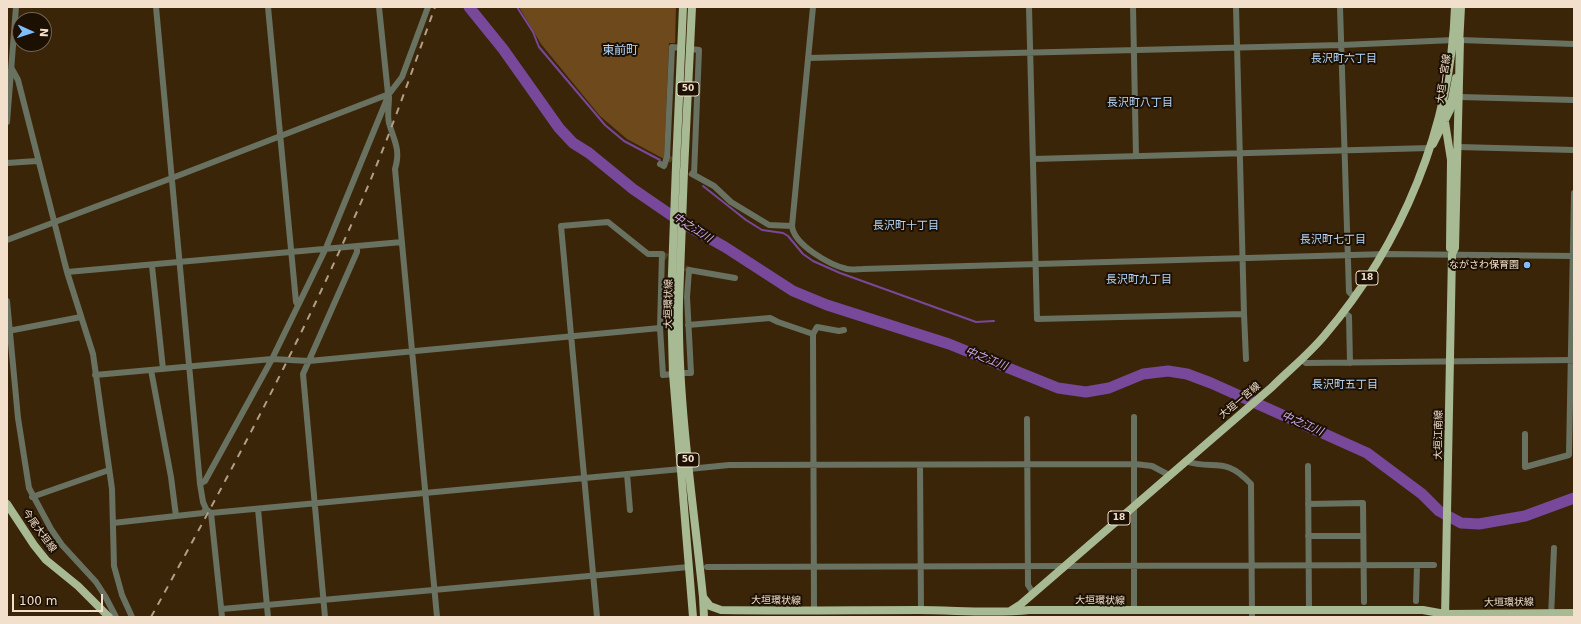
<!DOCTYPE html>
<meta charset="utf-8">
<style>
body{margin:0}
#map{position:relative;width:1581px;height:624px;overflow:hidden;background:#3b2508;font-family:"DejaVu Sans",sans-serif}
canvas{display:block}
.frame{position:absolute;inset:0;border:8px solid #f2e0cc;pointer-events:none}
.north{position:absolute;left:12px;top:12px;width:40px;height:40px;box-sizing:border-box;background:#1c1003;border:1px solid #726353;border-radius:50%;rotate:93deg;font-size:11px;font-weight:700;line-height:16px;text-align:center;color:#f2e0cc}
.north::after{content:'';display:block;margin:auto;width:14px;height:18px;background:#80bdfa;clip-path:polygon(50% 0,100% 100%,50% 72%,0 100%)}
.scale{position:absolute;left:12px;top:594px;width:91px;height:18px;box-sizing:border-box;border:2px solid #f2e0cc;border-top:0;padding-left:5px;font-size:12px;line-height:14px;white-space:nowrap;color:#f2e0cc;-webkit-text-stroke:3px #1c1003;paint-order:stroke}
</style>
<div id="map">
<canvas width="1581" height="624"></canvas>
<div class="frame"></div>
<div class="north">N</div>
<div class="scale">100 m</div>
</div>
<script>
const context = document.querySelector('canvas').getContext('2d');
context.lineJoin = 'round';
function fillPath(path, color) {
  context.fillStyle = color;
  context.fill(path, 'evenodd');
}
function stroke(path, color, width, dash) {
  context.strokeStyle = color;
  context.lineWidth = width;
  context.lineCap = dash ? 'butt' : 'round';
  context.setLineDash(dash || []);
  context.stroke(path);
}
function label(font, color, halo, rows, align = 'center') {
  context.font = font + ' "DejaVu Sans","Noto Sans JP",sans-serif';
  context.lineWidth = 4;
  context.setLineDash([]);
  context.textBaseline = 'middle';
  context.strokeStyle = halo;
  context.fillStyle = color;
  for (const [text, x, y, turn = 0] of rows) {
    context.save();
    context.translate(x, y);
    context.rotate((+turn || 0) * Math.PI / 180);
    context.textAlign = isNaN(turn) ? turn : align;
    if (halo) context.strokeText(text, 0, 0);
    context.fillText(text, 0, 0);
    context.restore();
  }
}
const green = new Path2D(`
 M519,7h157l-1,36h-6l-5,116 -37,-20 -27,-23 -59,-72z`);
const stream = new Path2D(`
 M517,7l16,25 6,15 66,78 19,16 36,19
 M703,186l43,34 16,10 21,3 5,3 15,18 10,7 27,12 136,49 18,-1`);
const river = new Path2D(`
 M469,7l34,42 56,79 14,15 16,10 44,36 51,35 41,23 68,44 34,14 122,39 109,44 28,4 23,-4 34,-14 25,-3 19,3 24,9 156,70 55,41 17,17 22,12 18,1 46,-8 49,-18`);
const minorTunnel = new Path2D(`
 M667,157l25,17
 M662,254l27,16`);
const minor = new Path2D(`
 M156,7l44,477 3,18 3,7 5,4 470,-44
 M268,7l28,295 2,3
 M379,7l9,87
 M1029,7l8,312 207,-5 -8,-307
 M1133,7l3,149
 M1340,7l9,285 5,5
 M1460,40l114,4
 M690,49l9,1 -5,125 -2,-1
 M808,58l534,-13 112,-5
 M12,69l6,11 49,192 26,82 19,135 2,77 8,29 10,22
 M389,97c0,8 -2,18 0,26 5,18 12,26 6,46l42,448
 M1460,97l114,3
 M7,122l9,-115
 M1458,147l116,3
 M1033,159l397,-11
 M7,163l30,-2
 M660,164l4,2 3,-9 5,-110 9,1
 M694,175l20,11 17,16 38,23 23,1 21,-219
 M792,226c2,19 38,39 55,43 5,1 11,0 16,0l524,-15 187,2
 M7,240l165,-62 217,-84
 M152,266l11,103
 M67,272l335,-30
 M7,301l11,117 11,70 22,41 11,16 34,37 9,14 11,21
 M1343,312l6,4 1,47
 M1244,314l2,45
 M688,325l82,-7 8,4 35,12 4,-7 22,4 5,-1
 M8,331l73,-14
 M813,334l1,277
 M1302,360l4,3 268,-3
 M151,370l20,107 5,39
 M681,373h10l-4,-76 2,-27 46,8
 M95,375l177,-16 37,2 351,-33
 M1134,417v194
 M1027,419l1,166 5,8
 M1525,434v33l44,-12 5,-262
 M1185,461c30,10 39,-6 66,23l1,133
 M920,465l1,145
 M1308,466l1,145
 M689,469l40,-4 406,-1 17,2 17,9
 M627,474l3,36
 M200,484l5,-3 67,-122 54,-111 63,-154 13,-17 26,-70
 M32,497l77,-27
 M1308,504l55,-1 1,99
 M258,509l10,108
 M211,513l11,104
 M113,523l90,-10 3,-4
 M1308,536h55
 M707,567l727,-2
 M1416,601l1,-36
 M222,609l467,-42
 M325,617l-22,-243 54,-122v-5
 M597,617l-36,-391 47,-4 40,32h14l-2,74 3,47 10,-1
 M1551,617l3,-69`);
const major = new Path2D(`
 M1459,45l2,-38
 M1444,102l1,20 6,38 -1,88
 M1433,144l17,-34 6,-32
 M676,166l7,-159
 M684,171l8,-164
 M671,300l2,74 20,243
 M679,300c-2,99 14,199 24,297l7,9 11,4c66,1 132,0 198,0 37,0 74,4 110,0h394l22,4 129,-1
 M7,504l27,41 12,15 32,26 31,31
 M703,597l1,20
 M1010,611l11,-7 251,-217c17,-17 36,-32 52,-51 78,-91 127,-209 131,-329
 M1445,617l7,-363 3,-6 5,-208`);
const rail = new Path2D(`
 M151,617c74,-134 147,-269 208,-410 29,-66 52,-133 76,-200`);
const majorBridge = new Path2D(`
 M671,300l5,-134
 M679,300l5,-129`);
const markers = [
 [1527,265,4,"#80bdfa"]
];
const shields = [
 [688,89,22],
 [1367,278,22],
 [688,460,22],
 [1119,518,22]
];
const shieldNames = [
 ["50",688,89],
 ["18",1367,278],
 ["50",688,460],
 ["18",1119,518]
];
const streetNames = [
 ["大垣一宮線",1444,79,-82],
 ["大垣環状線",669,304,-89],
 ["大垣一宮線",1240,401,-40],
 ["大垣江南線",1439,435,-89],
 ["今尾大垣線",39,531,54],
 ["大垣環状線",776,601,1],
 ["大垣環状線",1100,601,1],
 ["大垣環状線",1509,603,-1]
];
const poiNames = [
 ["ながさわ保育園",1519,265]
];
const neighbourhoodNames = [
 ["長沢町六丁目",1344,59],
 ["長沢町八丁目",1140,103],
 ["長沢町十丁目",906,226],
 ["長沢町七丁目",1333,240],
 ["長沢町九丁目",1139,280],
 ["長沢町五丁目",1345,385]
];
const waterNames = [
 ["中之江川",692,228,33],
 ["中之江川",986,359,22],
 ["中之江川",1302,424,24]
];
const quarterNames = [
 ["東前町",620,51]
];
fillPath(green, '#6d491b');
stroke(stream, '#78489a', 2);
stroke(river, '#78489a', 11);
stroke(minorTunnel, '#564125', 6, [6, 3]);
stroke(minor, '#697260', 6);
stroke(major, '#a7ba94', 8);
stroke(rail, '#b29f88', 2, [7, 7]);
stroke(majorBridge, '#a7ba94', 8);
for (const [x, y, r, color] of markers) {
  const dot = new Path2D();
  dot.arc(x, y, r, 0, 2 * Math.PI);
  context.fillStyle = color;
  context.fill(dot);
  stroke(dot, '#1c1003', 1.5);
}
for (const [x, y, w] of shields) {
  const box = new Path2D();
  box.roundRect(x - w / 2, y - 7, w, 14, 3);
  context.fillStyle = '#1c1003';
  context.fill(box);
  stroke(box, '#f2e0cc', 1);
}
label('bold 9px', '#f2e0cc', null, shieldNames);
label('10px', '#f2e0cc', '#1c1003', streetNames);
label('10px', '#f2e0cc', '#1c1003', poiNames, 'right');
label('11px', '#b5d6f9', '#1c1003', neighbourhoodNames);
label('italic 11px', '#d2adf0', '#1c1003', waterNames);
label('12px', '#b5d6f9', '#1c1003', quarterNames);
</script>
